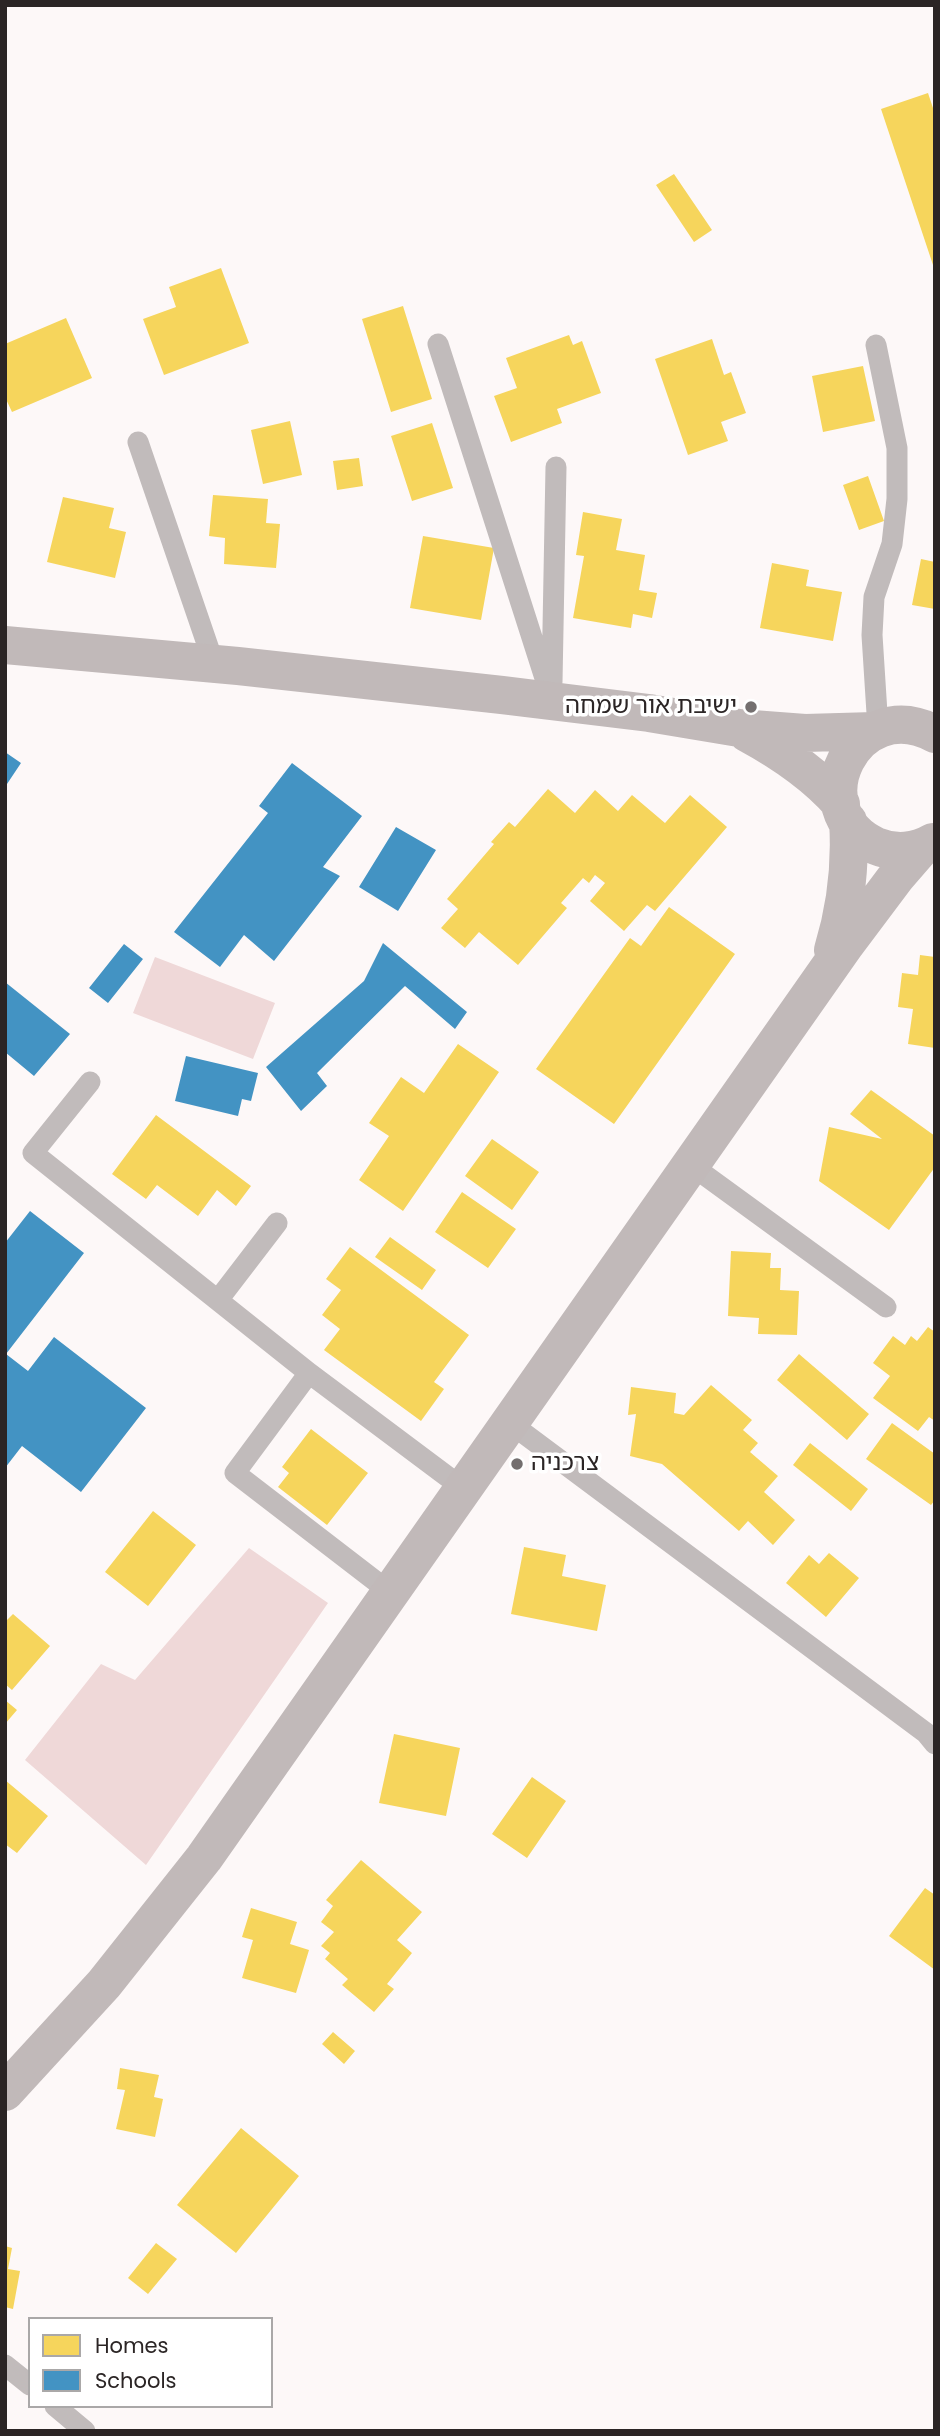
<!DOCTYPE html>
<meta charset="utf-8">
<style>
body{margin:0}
#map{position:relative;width:940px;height:2436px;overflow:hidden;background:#fdf8f8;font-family:Poppins,sans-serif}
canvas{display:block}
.frame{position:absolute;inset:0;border:7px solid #2b2525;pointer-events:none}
.legend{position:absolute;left:28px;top:2317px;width:245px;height:91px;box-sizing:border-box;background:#fff;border:2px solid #aaa8a8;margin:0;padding:9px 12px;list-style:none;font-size:21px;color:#2b2525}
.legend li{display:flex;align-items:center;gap:14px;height:35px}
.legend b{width:35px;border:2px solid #aaa8a8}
</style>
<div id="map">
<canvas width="940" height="2436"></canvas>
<div class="frame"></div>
<ul class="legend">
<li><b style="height:19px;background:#f6d55c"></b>Homes</li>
<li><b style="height:19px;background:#4393c3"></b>Schools</li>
</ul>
</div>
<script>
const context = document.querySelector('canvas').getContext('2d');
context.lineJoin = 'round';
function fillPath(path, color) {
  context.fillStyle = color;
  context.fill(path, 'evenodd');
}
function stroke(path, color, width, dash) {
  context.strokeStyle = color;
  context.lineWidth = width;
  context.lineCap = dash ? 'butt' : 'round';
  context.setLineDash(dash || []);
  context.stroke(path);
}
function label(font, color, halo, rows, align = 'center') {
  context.font = font + ' Poppins,"Noto Sans Hebrew",sans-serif';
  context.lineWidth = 7;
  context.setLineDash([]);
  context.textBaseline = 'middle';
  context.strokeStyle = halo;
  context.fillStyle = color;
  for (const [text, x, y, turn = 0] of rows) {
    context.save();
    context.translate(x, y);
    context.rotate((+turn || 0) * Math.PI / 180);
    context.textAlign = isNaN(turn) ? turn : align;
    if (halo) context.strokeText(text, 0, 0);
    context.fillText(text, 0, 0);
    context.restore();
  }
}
const green = new Path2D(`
 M155,957l120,46 -22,56 -120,-46z
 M249,1548l79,55 -182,262 -121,-105 76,-96 34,16z`);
const homes = new Path2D(`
 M928,93l7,21 -1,154 -53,-159z
 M674,174l38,56 -18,12 -38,-57z
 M221,268l28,75 -85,32 -21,-56 33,-12 -7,-20z
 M403,306l29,93 -41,13 -29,-93z
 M66,318l26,60 -80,34 -7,-15v-53z
 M569,335l4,10 9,-4 19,52 -44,16 5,14 -51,19 -17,-46 23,-8 -11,-30z
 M712,339l12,36 7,-3 15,41 -25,9 7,19 -40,14 -33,-96z
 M863,366l12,55 -52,11 -11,-56z
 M290,421l12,54 -39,9 -12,-54z
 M432,423l21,65 -41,13 -21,-65z
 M359,458l4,28 -26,4 -4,-29z
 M868,476l16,45 -25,9 -16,-45z
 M213,495l55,4 -2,24 14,1 -4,44 -52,-4 1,-26 -16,-2z
 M63,497l51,11 -5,20 17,4 -11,46 -68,-16z
 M583,512l39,7 -6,31 29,5 -6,35 18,3 -5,25 -19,-4 -2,14 -58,-10 11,-62 -8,-1z
 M423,536l71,12 -13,72 -71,-12z
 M921,559l14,3v47l-23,-4z
 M772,563l37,7 -3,16 36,6 -9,49 -73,-13z
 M548,789l27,24 20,-23 23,21 14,-16 33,28 25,-28 37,32 -72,84 -8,-6 -23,26 -34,-30 15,-18 -10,-8 -6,8 -6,-5 -22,25 6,5 -49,57 -39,-33 -14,16 -24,-20 17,-19 -11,-10 47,-55 -3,-2 18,-20 6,5z
 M669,907l66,47 -121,170 -78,-55 94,-131 11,8z
 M920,955l15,2v91l-27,-4 5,-35 -15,-2 4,-34 16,2z
 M458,1044l41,28 -96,139 -44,-31 30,-44 -20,-13 32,-46 23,16z
 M871,1090l64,46v31l-46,63 -70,-49 10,-54 53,12 -32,-25z
 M156,1115l95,71 -15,20 -19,-16 -19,26 -41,-31 -11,14 -34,-25z
 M492,1139l47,33 -27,38 -47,-34z
 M462,1192l54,37 -28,39 -53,-36z
 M390,1237l46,33 -14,20 -47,-33z
 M350,1247l119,88 -35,47 10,7 -23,32 -97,-71 16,-21 -18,-14 19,-25 -15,-11z
 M731,1251l40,2 -1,15h11l-1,22 19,1 -2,44 -39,-1 1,-16 -31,-2z
 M928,1327l7,5v89l-6,-4 -11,14 -45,-33 17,-22 -17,-13 20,-27 12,9 6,-9 6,5z
 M799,1354l70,60 -22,26 -70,-60z
 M711,1385l41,35 -9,10 15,13 -8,9 28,24 -14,16 31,28 -22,25 -25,-24 -9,10 -77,-67 -32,-8 6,-42 -8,1 3,-28 45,6 -2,20 10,2z
 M892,1423l43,31v46l-4,5 -65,-46z
 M311,1429l57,44 -41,52 -49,-38 11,-14 -7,-6z
 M810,1443l58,46 -17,22 -58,-46z
 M153,1511l43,34 -48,61 -43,-34z
 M524,1547l42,8 -4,21 44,9 -9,46 -86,-17z
 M829,1553l30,25 -33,39 -40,-34 23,-28 10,9z
 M13,1614l37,32 -38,44 -7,-6v-62z
 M5,1700l12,10 -12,14z
 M394,1734l66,14 -14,68 -67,-13z
 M532,1777l34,24 -39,57 -35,-24z
 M5,1780l43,36 -31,37 -12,-9z
 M361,1860l61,52 -25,28 15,13 -25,31 7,5 -20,23 -32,-27 6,-6 -23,-20 5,-6 -9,-7 13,-14 -13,-10 12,-16 -7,-6z
 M925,1888l10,7v75l-46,-34z
 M251,1908l46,14 -7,22 19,6 -13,43 -54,-15 11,-38 -11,-3z
 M333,2032l22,19 -11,13 -22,-20z
 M120,2068l39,7 -5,22 9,2 -8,38 -39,-8 9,-39 -8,-1z
 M241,2128l58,48 -63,77 -59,-48z
 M156,2243l21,16 -29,35 -20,-16z
 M5,2246l7,2 -4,21 12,2 -7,38 -8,-2z`);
const schools = new Path2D(`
 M5,752l16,11 -16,24z
 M292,763l70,53 -39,51 17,9 -66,85 -30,-26 -24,32 -46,-35 94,-119 -9,-7z
 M396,827l40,23 -38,61 -39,-24z
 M383,943l84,69 -12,17 -50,-43 -88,87 10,13 -26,25 -35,-44 98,-86z
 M124,944l19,15 -35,44 -19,-15z
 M5,982l65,52 -36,42 -29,-24z
 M186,1056l72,17 -7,28 -9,-2 -4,17 -63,-15z
 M30,1211l54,42 -78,101 22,17 26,-34 92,71 -65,84 -59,-46 -17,22v-225z`);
const lane = new Path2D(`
 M438,344l114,356
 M876,345l21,103v51l-5,45 -18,53 -2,38 6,94
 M138,442l76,222
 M552,682l4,-215
 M90,1082l-57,71 276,220
 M691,1165l195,142
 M218,1300l59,-77
 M510,1423l416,310 9,11
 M391,1593l-156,-120 74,-100 155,116
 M5,2365l25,20
 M55,2406l30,25`);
const secondary = new Path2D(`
 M5,645l233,21 264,29 147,18 90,15 66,5 69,-2
 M747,733c35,19 68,41 94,71
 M933,842c-17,10 -38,12 -57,4 -79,-36 -21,-155 59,-112
 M833,950c13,-43 18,-85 15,-129
 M5,2092l99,-108 100,-126 641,-913 51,-68 26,-30`);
const markers = [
 [751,707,7,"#746f6f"],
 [517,1464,7,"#746f6f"]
];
const poiNames = [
 ["ישיבת אור שמחה",737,707],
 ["צרכניה",531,1464,"left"]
];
fillPath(green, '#efd8d8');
fillPath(homes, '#f6d55c');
fillPath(schools, '#4393c3');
stroke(lane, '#c1bbbb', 21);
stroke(secondary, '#c1b9b9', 38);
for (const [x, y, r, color] of markers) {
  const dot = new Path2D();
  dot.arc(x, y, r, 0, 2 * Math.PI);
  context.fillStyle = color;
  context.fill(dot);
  stroke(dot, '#fff', 2.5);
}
label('24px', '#2b2525', '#fff', poiNames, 'right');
</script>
